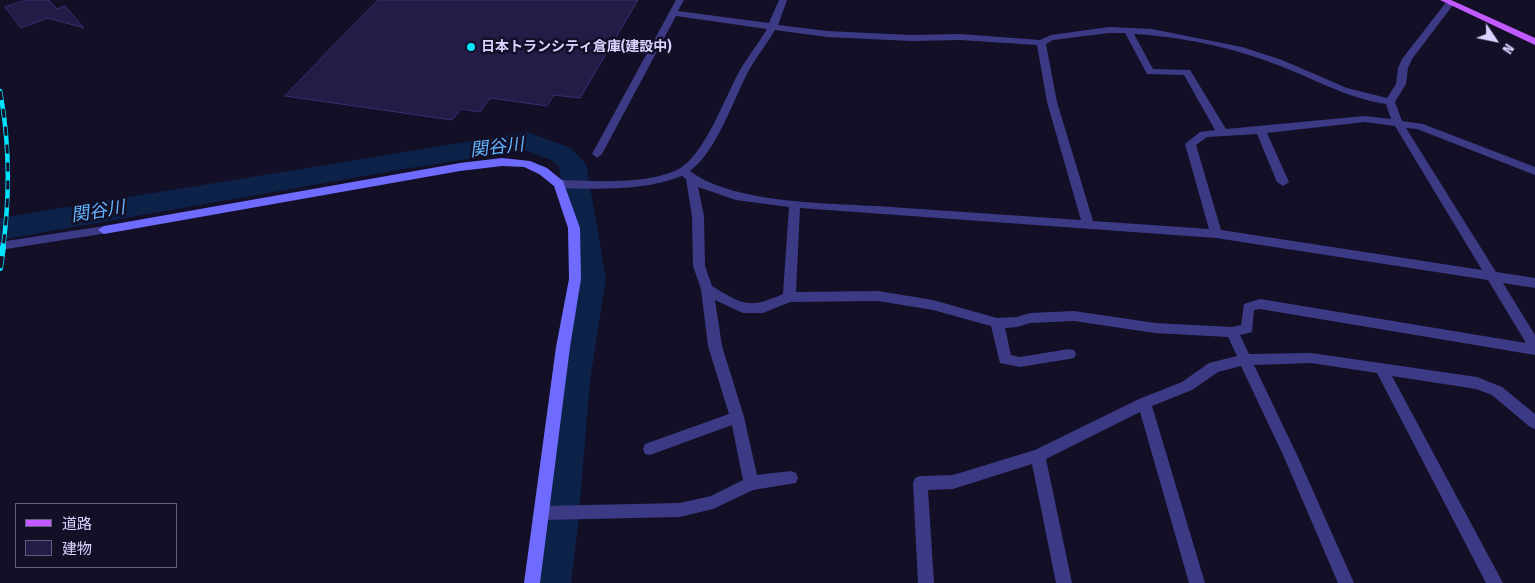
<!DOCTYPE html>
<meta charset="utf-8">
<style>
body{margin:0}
#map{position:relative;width:1535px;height:583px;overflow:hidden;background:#130f26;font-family:"Fira Sans Condensed","Noto Sans JP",sans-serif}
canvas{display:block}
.legend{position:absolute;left:15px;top:503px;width:162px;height:65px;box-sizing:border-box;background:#130f26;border:1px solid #625e7d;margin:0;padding:6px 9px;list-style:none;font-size:15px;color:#d9d4ff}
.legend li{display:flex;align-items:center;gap:10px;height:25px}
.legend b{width:25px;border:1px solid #625e7d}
.north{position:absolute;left:1470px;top:15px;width:50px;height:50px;-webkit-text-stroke:4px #130f26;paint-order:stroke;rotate:124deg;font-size:14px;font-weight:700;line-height:20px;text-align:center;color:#d9d4ff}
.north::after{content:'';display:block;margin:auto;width:18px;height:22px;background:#d9d4ff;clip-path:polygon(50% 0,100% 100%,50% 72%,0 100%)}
</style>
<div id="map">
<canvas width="1535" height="583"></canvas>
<ul class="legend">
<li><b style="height:6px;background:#c25bff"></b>道路</li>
<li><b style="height:14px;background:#241b47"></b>建物</li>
</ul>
<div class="north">N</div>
</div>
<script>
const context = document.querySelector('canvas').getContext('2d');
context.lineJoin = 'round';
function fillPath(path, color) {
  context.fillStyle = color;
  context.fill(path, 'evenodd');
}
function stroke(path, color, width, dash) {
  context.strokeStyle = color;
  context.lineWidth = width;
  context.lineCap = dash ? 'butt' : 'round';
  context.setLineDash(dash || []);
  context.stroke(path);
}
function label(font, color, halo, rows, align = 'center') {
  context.font = font + ' "Fira Sans Condensed","Noto Sans JP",sans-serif';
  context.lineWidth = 5;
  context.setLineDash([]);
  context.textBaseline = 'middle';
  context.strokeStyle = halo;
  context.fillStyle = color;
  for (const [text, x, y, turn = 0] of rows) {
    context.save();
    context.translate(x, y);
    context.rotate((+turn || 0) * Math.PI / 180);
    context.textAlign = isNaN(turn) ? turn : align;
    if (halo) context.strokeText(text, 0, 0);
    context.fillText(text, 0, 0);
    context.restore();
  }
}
const river = new Path2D(`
 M527,132l44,16 15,16 20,114 -16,103 -12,144 -7,58h-40l9,-58 16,-144 20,-103 -17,-111 -8,-7 -26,-10 -109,17 -416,73v-22z`);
const building = new Path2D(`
 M27,0h22l8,9 8,-3 19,22 -36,-10 -27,10 -16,-21z
 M378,0h260l-58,98 -26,-3 -7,11 -57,-8 -10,14 -19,-3 -9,11 -167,-24z`);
const street = new Path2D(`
 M676,0h8l-6,11 91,12 10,-23h8l-9,25 49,6 84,4 49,-1 80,6 11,-5 58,-8 43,2 90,18 40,13 65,28 40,10 9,-14 2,-16 4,-9 45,-58h6v4l-41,54 -4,9 -2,16 -11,18 7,19 21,3 112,43v8l-118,-46 -11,-1 90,144 39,6v10l-32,-5 32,52v20l-275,-46 -6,1 -2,22 -12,3 9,19 62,-1 166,24 25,10 33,27v15l-5,-2 -38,-32 -16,-6 -84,-13 111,207h-17l-109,-210 -66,-10 -57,2 44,92 56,126h-16l-54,-126 -43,-91 -23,6 -26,18 -40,16 53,177h-16l-49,-171 -94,47 26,124h-16l-24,-119 -79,25 -25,1 6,93h-16l-5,-100 2,-5 5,-2 33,-1 82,-25 104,-51 43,-17 27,-19 28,-7 -9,-19 -73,-4 -81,-12 -44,2 -13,4 -12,1 6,27 9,2 49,-8 5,1 2,4 -2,4 -5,1 -49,8 -20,-4 -9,-37 -58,-16 -55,-9 -88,1 -27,11h-20l-28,-13 7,46 22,71 13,58 34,-4 5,2 2,5 -2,5 -43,7 -40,19 -33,8 -138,3 -5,-2 -3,-5 3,-5 5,-2 138,-3 31,-7 32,-16 -11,-55 -82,30 -5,-1 -2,-5 2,-5 84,-30 -21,-68 -7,-57 -8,-23 -1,-50 -6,-37 -4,-3c-39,15 -82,13 -123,12l-6,-4 6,-4c35,1 86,5 118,-10 27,-13 48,-73 63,-100 8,-14 19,-27 27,-41l-91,-13 -74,138 -5,4 -5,-4zM775,30l52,7 84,4 49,-1 77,5 10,57 34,118c-64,-4 -127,-9 -190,-13 -56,-4 -156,-2 -201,-36 26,-19 43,-70 58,-99 8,-15 19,-28 27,-42zM1109,33h16l22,41 37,1 31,55 -15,2 -15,12 24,85 -116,-8 -36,-119 -11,-58 7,-4zM1134,34c44,2 100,14 141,30 38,14 71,34 111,40l5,15 -26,-3 -139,13 -36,-59 -37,-1zM1365,122l30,4 87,144 -261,-40 -25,-85 11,-8 50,-3 20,48 6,4 6,-4 -22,-49zM698,187l38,13 53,7 -6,87c-34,15 -40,11 -71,-8l-7,-20 -1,-50zM800,208l416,30 272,42 38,63 -266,-44 -16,5 -3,21 -9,2 -77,-4 -81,-12 -44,2 -13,4 -20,1 -64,-18 -55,-9 -82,1z
 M104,226l4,1 2,3 -2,3 -108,17v-8z`);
const secondary = new Path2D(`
 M502,158l28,3 17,7 16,13 17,47 1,51 -11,68 -30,236h-16l32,-236 13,-68 -1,-51 -14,-42 -15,-12 -15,-7 -22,-1 -42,5 -356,63 -6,-4 6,-4 356,-63z`);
const primary = new Path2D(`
 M1440,0h11l84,38v7z`);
const railFar1 = new Path2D(`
 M0,91c10,53 10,104 3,157`);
const rail = new Path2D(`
 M0,268l3,-21`);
const markers = [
 [471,47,5,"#00e5ff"]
];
const farPoinames = [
 ["日本トランシティ倉庫(建設中)",481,47]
];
const waterNames = [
 ["関谷川",497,148,-7],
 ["関谷川",98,212,-9]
];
fillPath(river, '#0c2248');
fillPath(building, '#241b47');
stroke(building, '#3b2d73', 1);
fillPath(street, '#3d3a85');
fillPath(secondary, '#6f6bff');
fillPath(primary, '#c25bff');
stroke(railFar1, '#00e5ff', 4.5);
stroke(rail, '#00e5ff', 6);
stroke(railFar1, '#130f26', 3, [9]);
stroke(rail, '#130f26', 4.5, [12]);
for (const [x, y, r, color] of markers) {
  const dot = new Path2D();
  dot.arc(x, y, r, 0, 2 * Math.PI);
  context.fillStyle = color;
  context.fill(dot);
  stroke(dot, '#130f26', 2);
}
label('bold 14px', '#d9d4ff', '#130f26', farPoinames, 'left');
label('italic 18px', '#62b6ff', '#130f26', waterNames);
</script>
